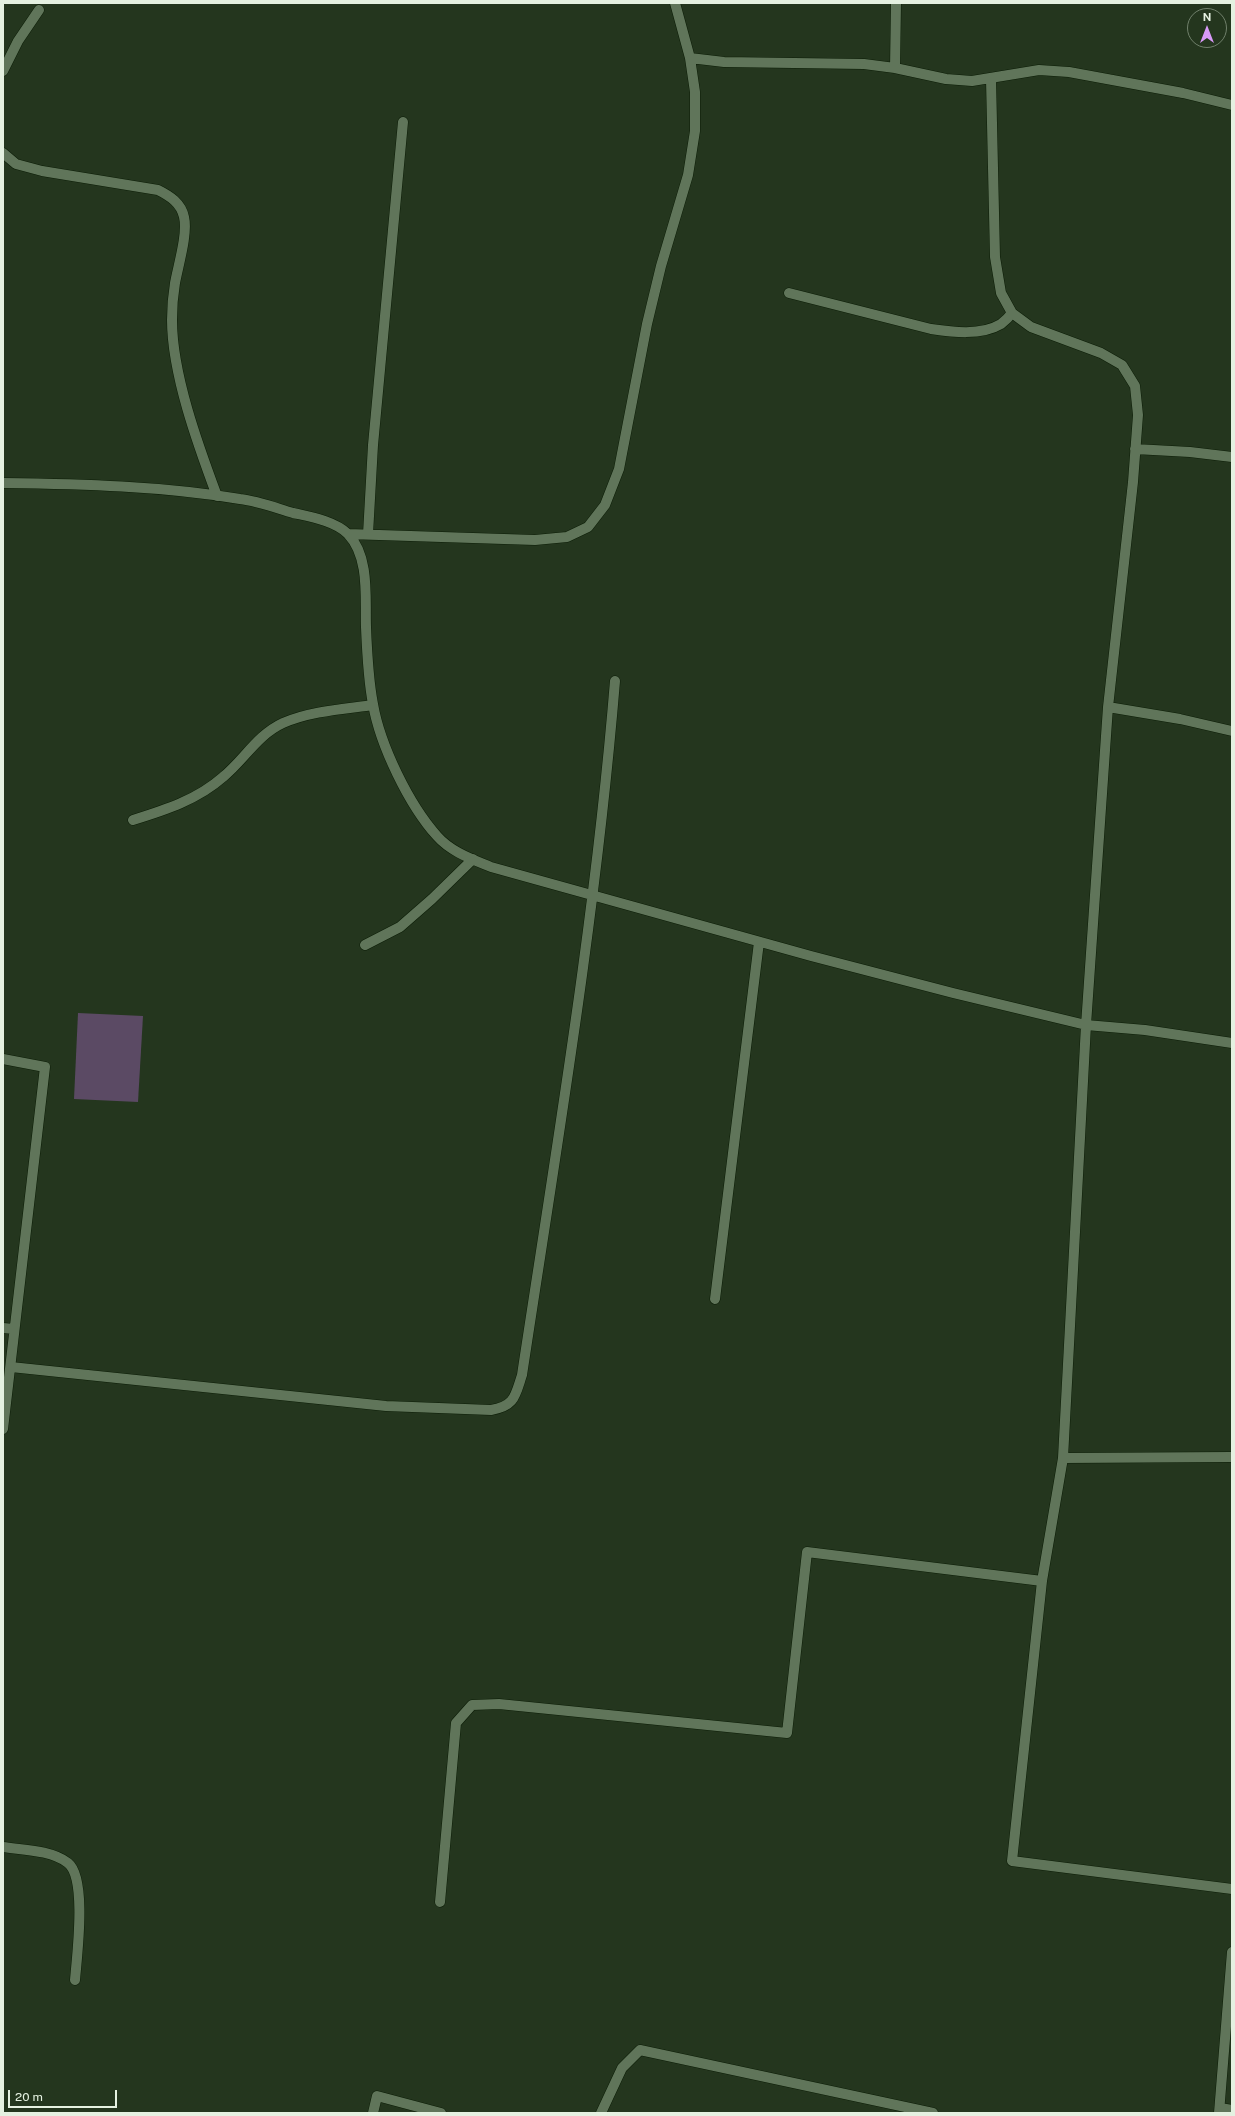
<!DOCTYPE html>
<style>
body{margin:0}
#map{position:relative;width:1235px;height:2116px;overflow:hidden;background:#24361e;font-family:"Public Sans",sans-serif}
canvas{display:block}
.frame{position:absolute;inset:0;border:4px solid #e5f1e1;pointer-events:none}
.north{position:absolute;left:1187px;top:8px;width:40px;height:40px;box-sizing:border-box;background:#24361e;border:1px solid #71816c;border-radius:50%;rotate:0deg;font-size:11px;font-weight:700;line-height:16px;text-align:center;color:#e5f1e1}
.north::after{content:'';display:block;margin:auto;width:14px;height:18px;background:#d89af8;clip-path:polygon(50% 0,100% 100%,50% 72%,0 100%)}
.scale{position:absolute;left:8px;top:2090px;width:109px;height:18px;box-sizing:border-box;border:2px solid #e5f1e1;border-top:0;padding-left:5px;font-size:12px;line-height:14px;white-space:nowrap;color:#e5f1e1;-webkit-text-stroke:3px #24361e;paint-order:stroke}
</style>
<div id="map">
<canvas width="1235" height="2116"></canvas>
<div class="frame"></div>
<div class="north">N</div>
<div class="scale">20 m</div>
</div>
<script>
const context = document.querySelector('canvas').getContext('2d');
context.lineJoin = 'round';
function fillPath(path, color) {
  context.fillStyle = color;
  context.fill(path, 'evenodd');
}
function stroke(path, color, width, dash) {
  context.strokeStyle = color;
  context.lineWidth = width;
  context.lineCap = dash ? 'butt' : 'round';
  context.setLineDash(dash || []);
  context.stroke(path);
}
const building = new Path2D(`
 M78,1013l65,3 -5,86 -64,-3z`);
const minor = new Path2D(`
 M690,58l34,4 140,2 31,4 51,11 26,2 67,-11 30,2 114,21 49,12
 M895,68l1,-65
 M3,71l15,-30 21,-31
 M991,79l4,178 6,36 11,20 19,14 70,26 21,12 13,21 3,29 -5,67 -25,225 -22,318 -23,433 -21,123 -30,280 220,28
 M3,153l13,11 26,7 116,19c12,6 23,13 26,27 4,17 -6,49 -9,66 -2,12 -3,25 -3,37 0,54 26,125 45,176
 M789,293l142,36c21,3 50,7 70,-5 4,-3 8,-7 11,-11
 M1135,449l55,3 42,5
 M3,483c79,1 159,3 237,16 18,2 36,9 53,14 18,4 42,8 55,21 22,23 17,64 18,93 1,25 2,51 7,77 7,41 36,101 64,132 14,16 35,23 54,31l320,89 142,37 133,32 59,5 87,13
 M348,534l187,6 32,-3 21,-10 17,-22 14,-36 28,-145 14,-58 27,-91 7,-44v-39l-5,-34 -15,-55
 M368,534l5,-89 30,-323
 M1108,707l72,12 52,12
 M133,820c32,-10 64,-20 90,-43 21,-17 34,-42 60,-54 27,-12 61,-14 90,-18
 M365,945l35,-18 32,-28 41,-40
 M3,1059l42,8 -42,362
 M715,1299l44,-357
 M3,1328l11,1
 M11,1367l375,39 105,4c24,-4 24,-14 31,-35 35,-231 74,-461 93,-694
 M1063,1458l169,-1
 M3,1847c20,3 48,3 65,16 19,15 9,92 7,117
 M440,1902l16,-179 16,-18 27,-1 288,29 20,-181 235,29
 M1220,2108l12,2
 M373,2113l4,-17 64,17
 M601,2113l21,-45 18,-18 293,63
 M1219,2113l13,-161`);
fillPath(building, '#5b4a64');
stroke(minor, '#0c1d07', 11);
stroke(minor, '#60755a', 10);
</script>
